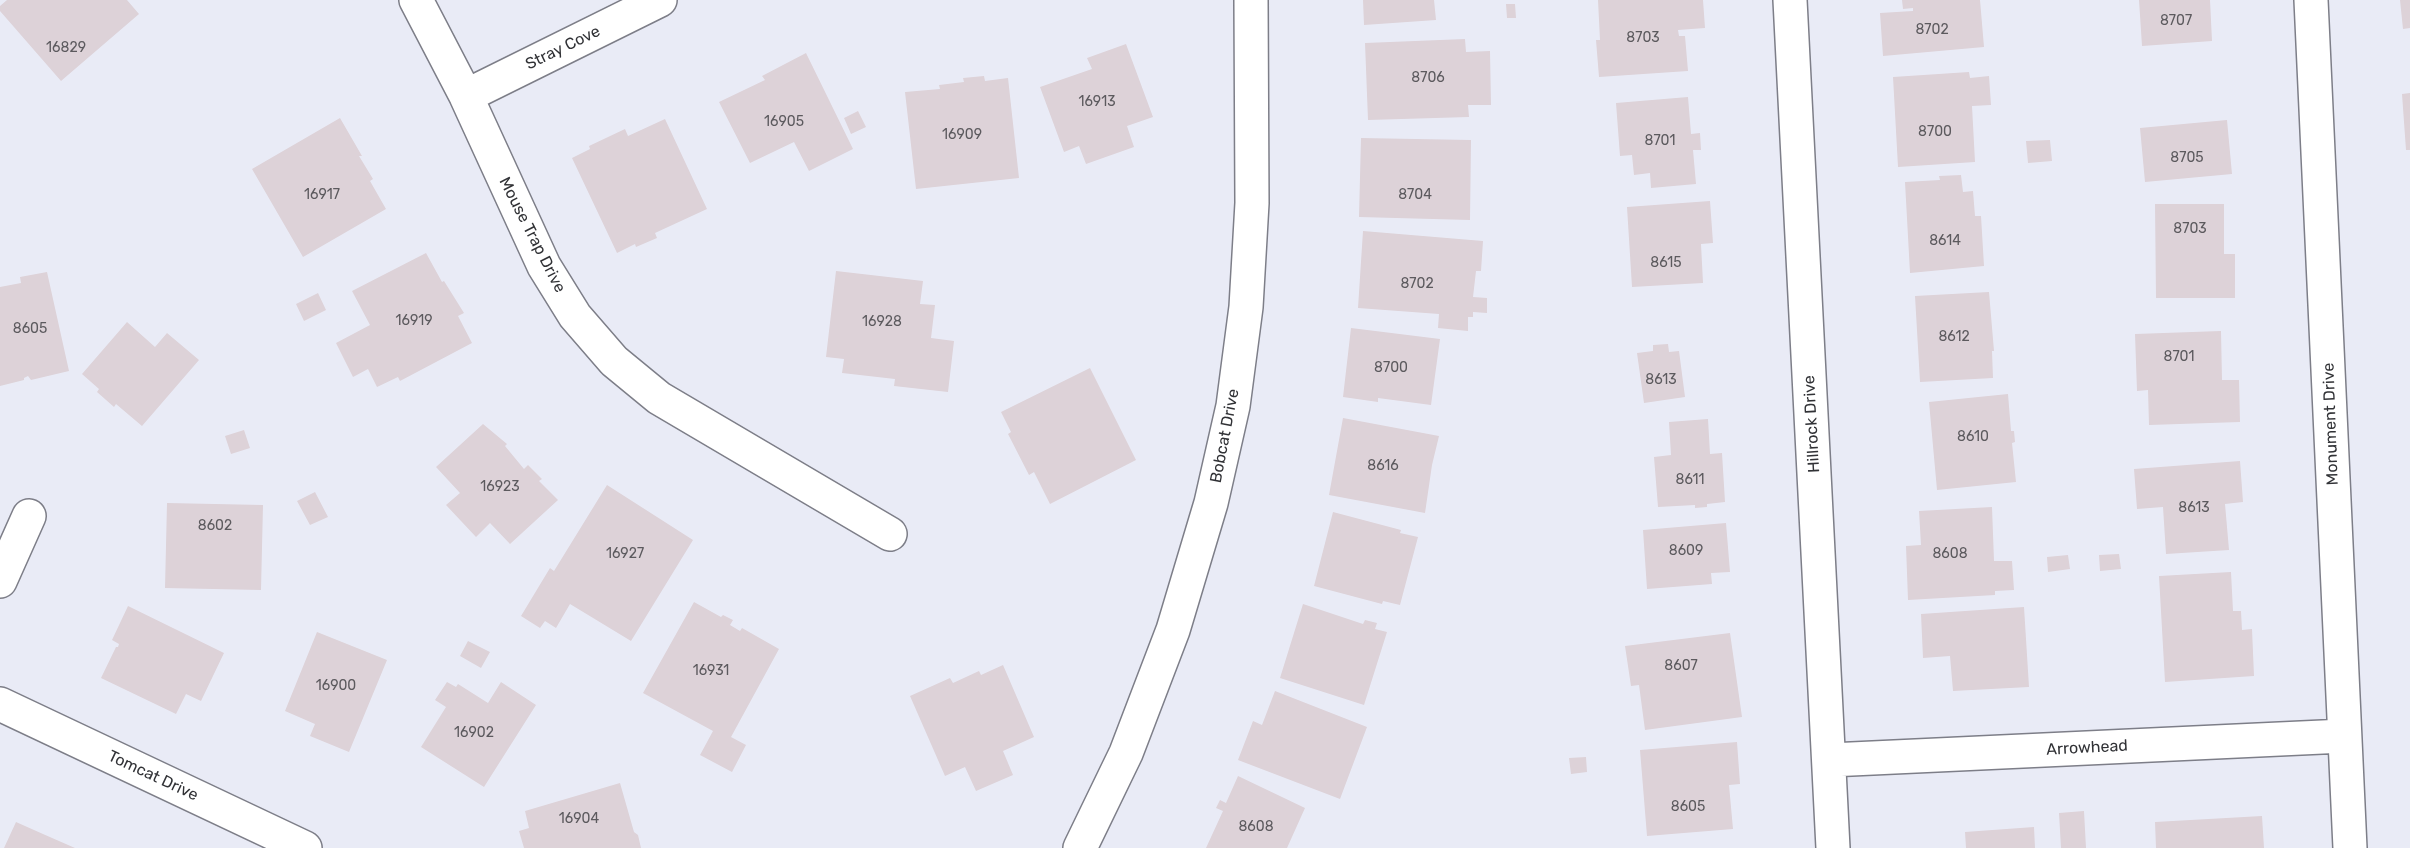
<!DOCTYPE html>
<style>
body{margin:0}
canvas{display:block;background:#e9ebf6}
</style>
<canvas width="2410" height="848"></canvas>
<script>
const context = document.querySelector('canvas').getContext('2d');
context.lineJoin = 'round';
function fillPath(path, color) {
  context.fillStyle = color;
  context.fill(path, 'evenodd');
}
function stroke(path, color, width, dash) {
  context.strokeStyle = color;
  context.lineWidth = width;
  context.lineCap = dash ? 'butt' : 'round';
  context.setLineDash(dash || []);
  context.stroke(path);
}
function label(font, color, halo, rows, align = 'center') {
  context.font = font + ' Rubik,sans-serif';
  context.lineWidth = 5;
  context.setLineDash([]);
  context.textBaseline = 'middle';
  context.strokeStyle = halo;
  context.fillStyle = color;
  for (const [text, x, y, turn = 0] of rows) {
    context.save();
    context.translate(x, y);
    context.rotate((+turn || 0) * Math.PI / 180);
    context.textAlign = isNaN(turn) ? turn : align;
    if (halo) context.strokeText(text, 0, 0);
    context.fillText(text, 0, 0);
    context.restore();
  }
}
const building = new Path2D(`
 M7,0h120l12,14 -78,67 -61,-70v-5z
 M1363,0h71l2,20 -72,5z
 M1598,0h105l2,28 -27,2 1,6h6l3,35 -89,6 -3,-37h4z
 M1902,0h78l4,47 -101,9 -3,-43 33,-2v-3l-10,1z
 M2139,0h71l2,41 -70,5z
 M2400,0h10v28l-7,1z
 M1506,4h9l1,14h-9z
 M1465,39l1,13 24,-1 1,54h-23l1,12 -101,3 -3,-77z
 M1126,44l27,73 -26,9 7,21 -48,17 -7,-18 -15,6 -24,-65 52,-18 -5,-11z
 M806,53l47,96 -44,22 -15,-29 -44,21 -31,-61 46,-22 -3,-4z
 M1969,72l1,6 19,-2 2,29 -19,1 3,56 -77,5 -5,-90z
 M984,76l1,5 23,-3 11,100 -103,11 -11,-97 35,-3 -1,-4 25,-3 -1,-4z
 M2410,93v57h-4l-4,-56z
 M1688,97l3,37 9,-1 1,17h-8l3,34 -45,4 -1,-15 -16,2 -2,-20 -12,1 -4,-53z
 M858,111l8,16 -15,7 -7,-16z
 M340,118l22,38h-3l14,23 -3,2 16,28 -83,48 -51,-88z
 M665,119l42,90 -52,24 2,5 -21,9 -1,-3 -18,9 -45,-95 18,-9 -1,-3 36,-17 3,7z
 M2227,120l5,54 -87,8 -5,-54z
 M1361,138l110,2 -1,80 -111,-3z
 M2050,140l2,21 -24,2 -2,-22z
 M1961,175l2,17 10,-1 2,25h6l3,50 -74,7 -5,-91 35,-2 -1,-4z
 M1710,201l3,42 -12,1 2,39 -71,4 -5,-80z
 M2155,204h69v50h11v44h-79z
 M1363,231l120,10 -2,30h-5l-3,26 14,1v15l-14,-1v5h-5v14l-30,-3 1,-14 -81,-6z
 M426,253l16,29 2,-1 20,32 -6,3 14,27 -72,38 -2,-4 -21,10 -9,-18 -15,8 -17,-34 34,-18 -18,-34z
 M836,271l87,10 -3,23 15,1 -4,33 23,3 -6,51 -54,-6 1,-7 -53,-6 2,-14 -18,-2z
 M47,272l22,99 -38,9 -3,-4 -4,2v2l-24,6v-99l21,-4 -1,-6z
 M1989,292l5,59h-2l1,27 -73,4 -5,-86z
 M318,293l8,17 -22,11 -8,-17z
 M127,322l28,25 12,-14 32,27 -57,66 -26,-22 -2,3 -17,-15 2,-3 -17,-15z
 M1351,328l89,11 -9,66 -53,-7v4l-35,-5z
 M2221,331l1,49h17l1,42 -91,3 -1,-35 -11,1 -2,-57z
 M1668,344l1,8 10,-1 6,46 -41,6 -7,-50 16,-2v-6z
 M1090,368l46,92 -86,44 -16,-32 -5,3 -21,-41 3,-2 -10,-20z
 M2008,394l3,37h3l1,11 -3,1 4,39 -79,8 -8,-88z
 M1343,418l96,18 -7,29 -7,48 -96,-18z
 M1708,419l2,35 12,-1 3,49 -18,2v3l-12,1v-3l-37,2 -4,-50 17,-2 -2,-33z
 M483,424l24,20 -2,2 19,23 4,-4 14,14 -3,2 19,19 -48,44 -20,-21 -14,14 -30,-32 14,-12 -24,-26z
 M244,430l6,18 -19,6 -6,-18z
 M2240,461l3,41 -18,2 4,46 -63,4 -3,-47 -26,2 -3,-40z
 M607,485l86,55 -62,101 -61,-37 -14,24 -11,-7 -5,7 -19,-12 29,-48 4,3z
 M315,492l13,25 -18,8 -13,-24z
 M167,503l96,2 -2,85 -96,-2z
 M1992,507l2,54h18l2,29 -19,1v4l-87,5 -2,-54 15,-1 -2,-34z
 M1333,512l68,18 -1,3 18,4 -18,68 -17,-4 -1,3 -68,-18z
 M1726,523l4,49 -19,1 1,11 -65,5 -4,-59z
 M2119,554l2,15 -21,2 -1,-16z
 M2068,555l2,14 -22,3 -1,-15z
 M2231,572l2,39h8l1,19 10,-1 2,47 -89,6 -6,-106z
 M694,602l27,15 2,-2 10,5 -3,5 10,6 2,-3 37,21 -48,88 15,8 -14,27 -32,-17 13,-24 -70,-38z
 M1303,604l60,20 2,-4 12,3 -2,6 12,3 -23,73 -84,-27z
 M128,606l96,47 -23,48 -15,-7 -10,20 -75,-36 15,-31h2l1,-3 -7,-4z
 M2024,607l5,80 -76,4 -3,-35 -27,2 -2,-44z
 M317,632l70,28 -38,92 -39,-16 5,-12 -30,-13z
 M1730,633l12,84 -97,13 -6,-45 -8,1 -6,-40z
 M468,641l22,11 -9,16 -21,-12z
 M1003,665l31,72 -31,14 10,24 -37,16 -11,-24 -20,9 -35,-80 40,-18 3,5 26,-12 2,4z
 M447,682l9,5 2,-3 30,19 13,-21 35,23 -52,82 -63,-40 25,-40 -11,-7z
 M1275,691l92,36 -27,72 -102,-39 15,-39 9,4z
 M1737,742l3,42 -11,1 4,44 -86,7 -7,-86z
 M1586,757l1,15 -16,2 -2,-16z
 M1238,776l67,32 -18,40h-81l17,-37 -7,-3 4,-8 6,3z
 M620,783l14,49 4,3 3,13h-117l-5,-17 10,-3 -4,-17z
 M2084,811l2,37h-25l-2,-35z
 M2262,816l2,32h-108l-1,-26z
 M16,822l27,12 32,14h-71z
 M2034,827l1,21h-69l-1,-16z`);
const street = new Path2D(`
 M416,0l50,96 78,170 31,50 39,45 45,37 231,136
 M1790,0l43,848
 M2311,0l39,848
 M466,96l194,-96
 M0,581l29,-65
 M0,704l305,144
 M1830,760l514,-24
 M1080,848l46,-95 47,-123 38,-127 22,-97 13,-99 6,-104 -1,-203`);
const numberNames = [
 ["8707",2176,21],
 ["8702",1932,30],
 ["8703",1643,38],
 ["16829",66,48],
 ["8706",1428,78],
 ["16913",1097,102],
 ["16905",784,122],
 ["8700",1935,132],
 ["16909",962,135],
 ["8701",1660,141],
 ["8705",2187,158],
 ["16917",322,195],
 ["8704",1415,195],
 ["8703",2190,229],
 ["8614",1945,241],
 ["8615",1666,263],
 ["8702",1417,284],
 ["16919",414,321],
 ["16928",882,322],
 ["8605",30,329],
 ["8612",1954,337],
 ["8701",2179,357],
 ["8700",1391,368],
 ["8613",1661,380],
 ["8610",1973,437],
 ["8616",1383,466],
 ["8611",1690,480],
 ["16923",500,487],
 ["8613",2194,508],
 ["8602",215,526],
 ["8609",1686,551],
 ["16927",625,554],
 ["8608",1950,554],
 ["8607",1681,666],
 ["16931",711,671],
 ["16900",336,686],
 ["16902",474,733],
 ["8605",1688,807],
 ["16904",579,819],
 ["8608",1256,827]
];
const streetNames = [
 ["Stray Cove",563,48,-26],
 ["Mouse Trap Drive",532,235,63],
 ["Hillrock Drive",1812,424,-93],
 ["Monument Drive",2331,424,-92],
 ["Bobcat Drive",1225,436,-79],
 ["Arrowhead",2087,748,-3],
 ["Tomcat Drive",153,776,25]
];
fillPath(building, '#ddd2d8');
stroke(street, '#7d7e88', 36);
stroke(street, '#fff', 33);
label('14px', '#5c5a5e', null, numberNames);
label('16px', '#313236', '#fff', streetNames);
</script>
